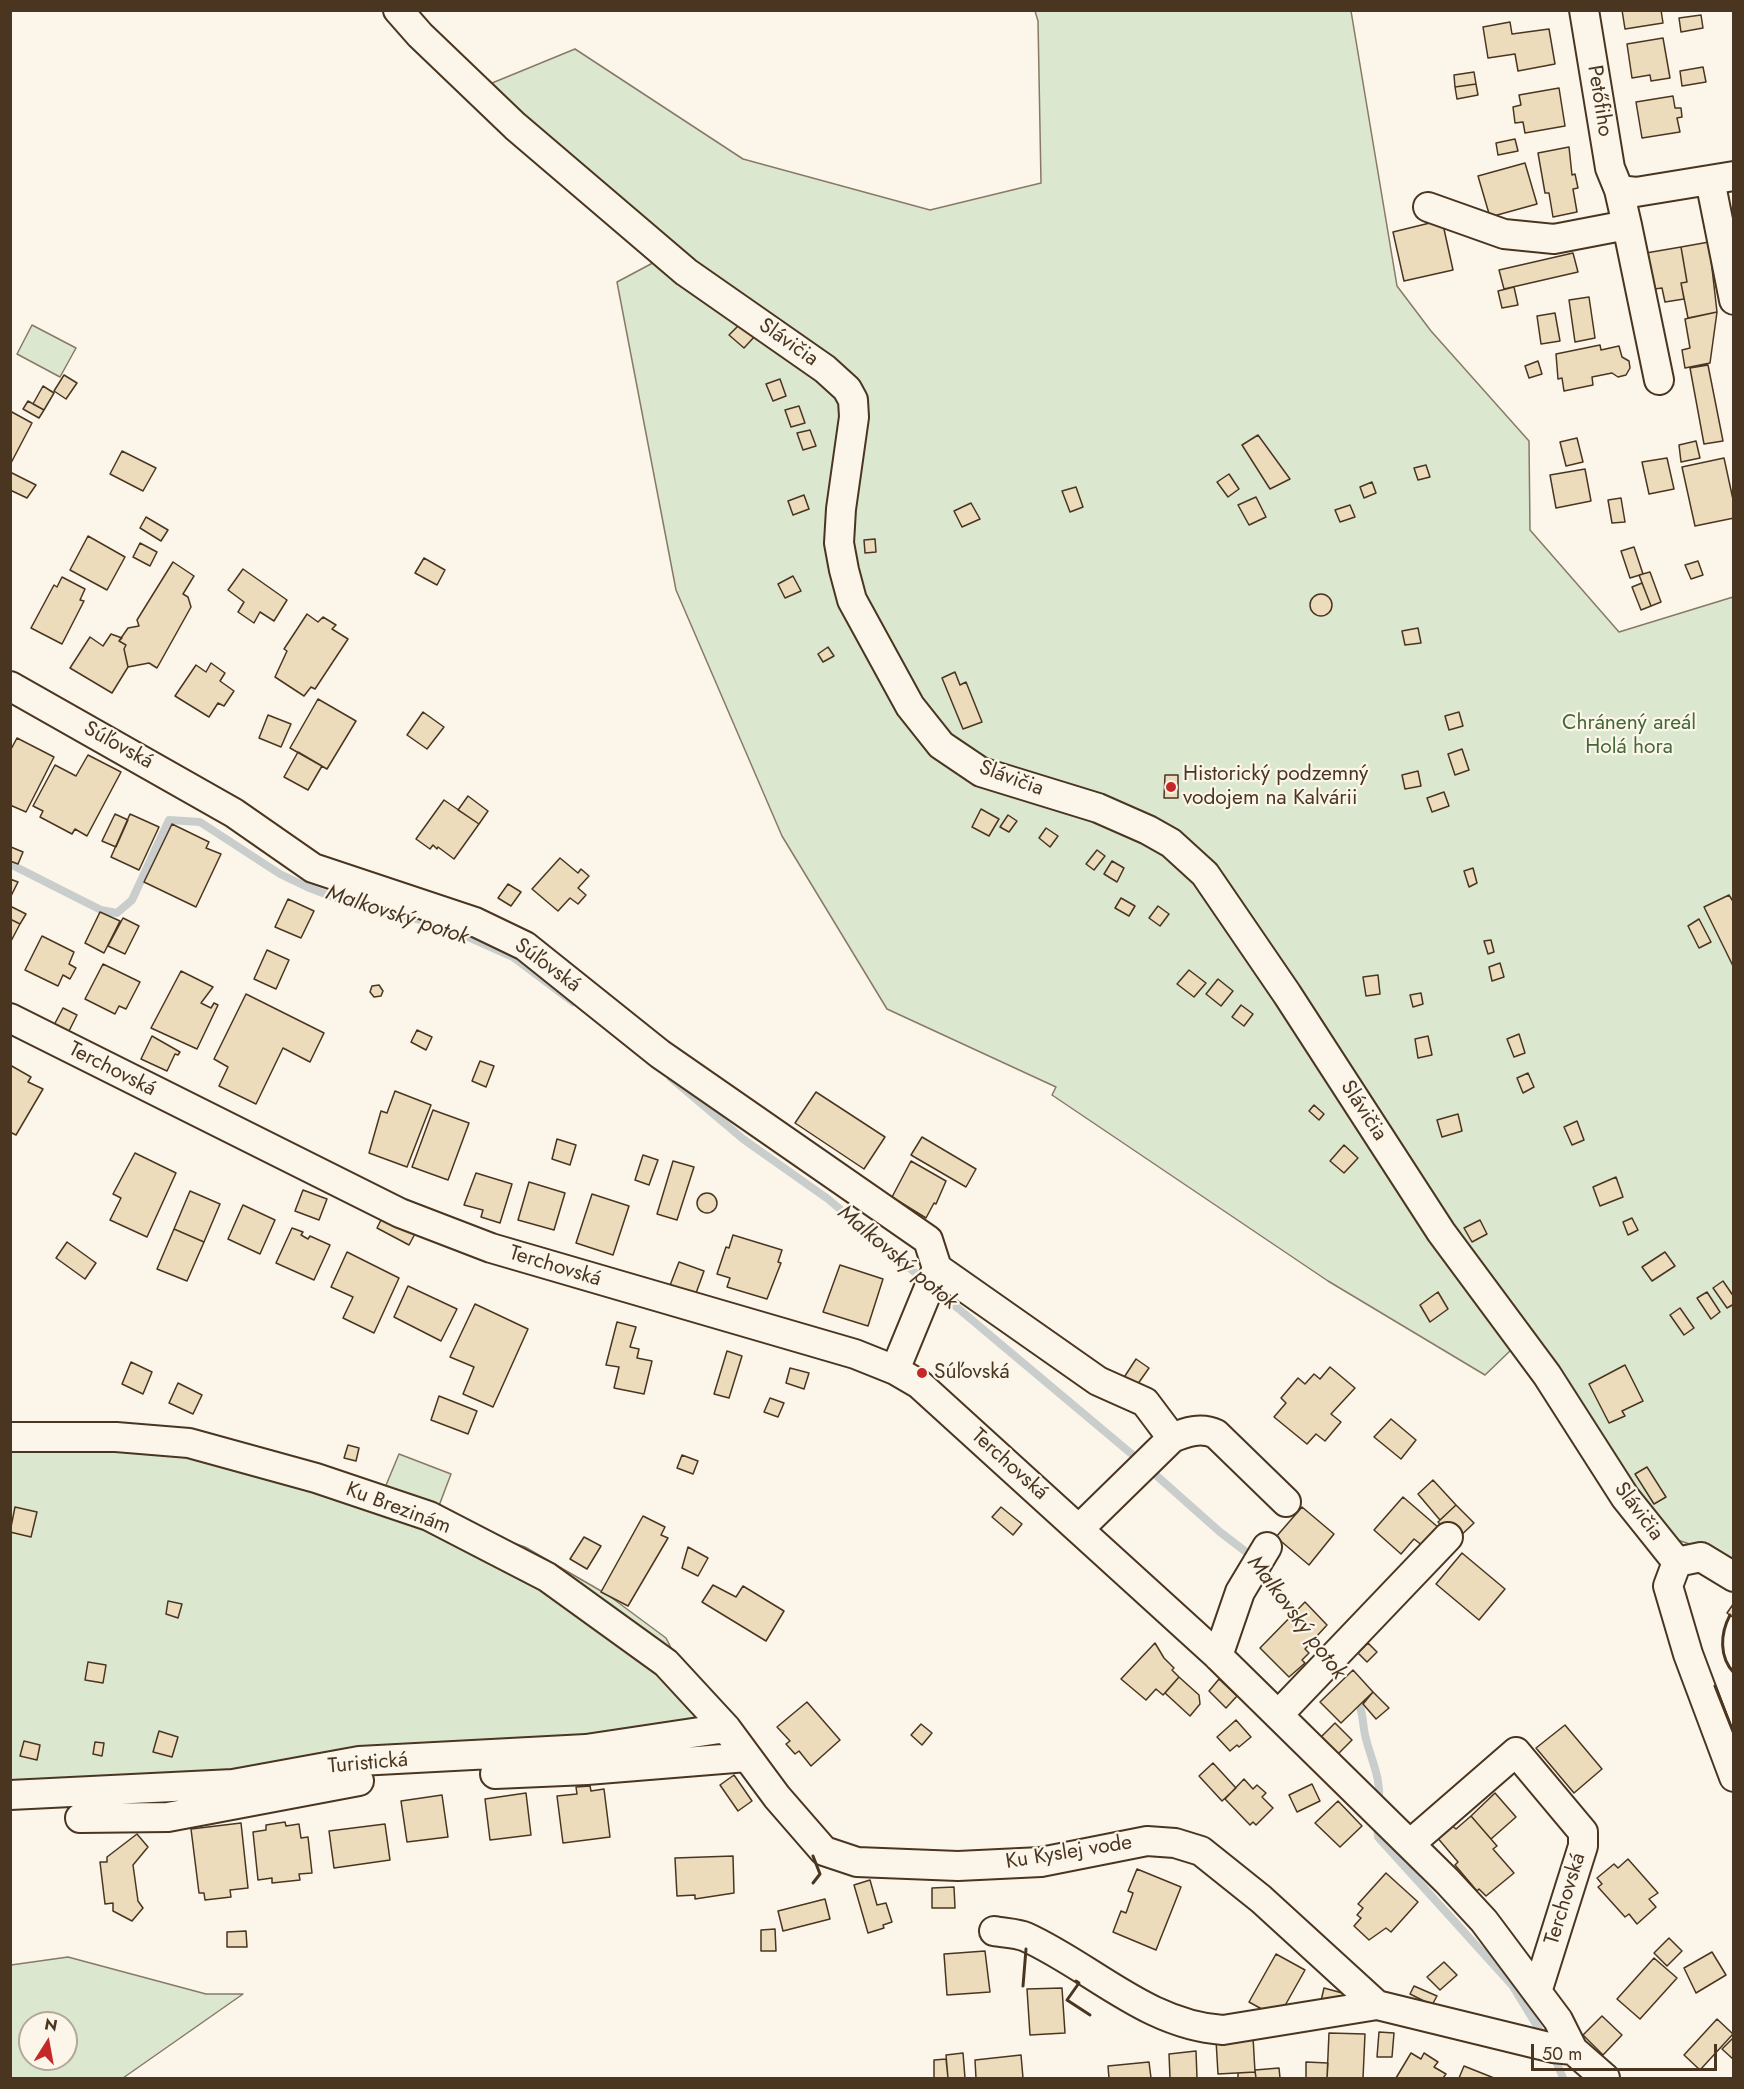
<!DOCTYPE html>
<meta charset="utf-8">
<style>
body{margin:0}
#map{position:relative;width:1744px;height:2089px;overflow:hidden;background:#fbf6e9;font-family:Jost,sans-serif}
canvas{display:block}
.frame{position:absolute;inset:0;border:12px solid #4a3520;pointer-events:none}
.north{position:absolute;left:18px;top:2011px;width:60px;height:60px;box-sizing:border-box;background:#fbf6e9;border:2px solid #b4a999;border-radius:50%;rotate:11deg;font-size:16px;font-weight:700;line-height:24px;text-align:center;color:#4a3520}
.north::after{content:'';display:block;margin:auto;width:21px;height:27px;background:#c62828;clip-path:polygon(50% 0,100% 100%,50% 72%,0 100%)}
.scale{position:absolute;left:1531px;top:2044px;width:186px;height:27px;box-sizing:border-box;border:3px solid #4a3520;border-top:0;padding-left:8px;font-size:18px;line-height:21px;white-space:nowrap;color:#4a3520;-webkit-text-stroke:4px #fbf6e9;paint-order:stroke}
</style>
<div id="map">
<canvas width="1744" height="2089"></canvas>
<div class="frame"></div>
<div class="north">N</div>
<div class="scale">50 m</div>
</div>
<script>
const context = document.querySelector('canvas').getContext('2d');
context.lineJoin = 'round';
function fillPath(path, color) {
  context.fillStyle = color;
  context.fill(path, 'evenodd');
}
function stroke(path, color, width, dash) {
  context.strokeStyle = color;
  context.lineWidth = width;
  context.lineCap = dash ? 'butt' : 'round';
  context.setLineDash(dash || []);
  context.stroke(path);
}
function label(font, color, halo, rows, align = 'center') {
  context.font = font + ' Jost,sans-serif';
  context.lineWidth = 4.5;
  context.setLineDash([]);
  context.textBaseline = 'middle';
  context.strokeStyle = halo;
  context.fillStyle = color;
  for (const [text, x, y, turn = 0] of rows) {
    context.save();
    context.translate(x, y);
    context.rotate((+turn || 0) * Math.PI / 180);
    context.textAlign = isNaN(turn) ? turn : align;
    if (halo) context.strokeText(text, 0, 0);
    context.fillText(text, 0, 0);
    context.restore();
  }
}
const green = new Path2D(`
 M1035,11h316l46,275 34,45 98,110 1,89 89,102 114,-35v962l-64,-22 -158,-187 -26,25 -157,-94 -276,-186 4,-8 -169,-78 -105,-173 -106,-246 -59,-308 47,-25 -189,-167 100,-41 168,110 187,51 111,-27 -3,-162z
 M32,325l44,23 -16,29 -43,-23z
 M11,1423l106,3 308,86 100,35 83,48 58,43 43,84 -698,81z
 M399,1454l52,20 -14,37 -53,-21z
 M68,1957l138,37h37l-120,84h-112v-113zM30,2023h36v36h-36z`);
const stream = new Path2D(`
 M10,864l91,46 16,3 15,-13 37,-80 31,2 80,52 27,13 26,10 113,30 67,30 60,45
 M671,1078l72,61 85,60 98,83
 M935,1289l205,172
 M1149,1469l71,63 34,26
 M1262,1567l38,54
 M1308,1633l17,25
 M1356,1699c8,10 6,27 10,40 6,23 15,39 13,63
 M1377,1823l1,14 134,148 33,54
 M1553,2054l10,24`);
const building = new Path2D(`
 M1622,10h39l2,13 -38,6z
 M1701,15l2,13 -22,4 -2,-14z
 M1510,22l2,12 37,-5 6,35 -37,7 -3,-17 -27,4 -5,-31z
 M1663,38l7,40 -19,3 -1,-6 -18,3 -5,-34z
 M1703,67l3,15 -24,4 -2,-15z
 M1474,72l2,12 -21,3 -1,-12z
 M1476,84l2,11 -21,4 -2,-12z
 M1559,88l6,38 -40,7 -2,-11 -8,1 -2,-16 8,-2 -2,-10z
 M1673,96l2,12h6l1,9 -5,1 3,14 -38,6 -6,-36z
 M1515,139l3,12 -20,4 -2,-12z
 M1569,147l3,28 3,-1 3,14 -5,1 4,23 -24,5 -4,-24h-4l-7,-40z
 M1525,163l12,41 -47,13 -12,-41z
 M1442,220l11,50 -49,11 -11,-49z
 M1709,242l8,70 -29,6 -7,-35 6,-1 -6,-35z
 M1681,247l6,35 -6,1 3,16 -19,3 -3,-14 -15,2 -7,-36z
 M1573,253l5,19 -74,17 -5,-19z
 M1514,287l4,18 -16,3 -4,-17z
 M1589,297l6,41 -20,4 -6,-42z
 M1717,312l-7,51 -25,5 -3,-18 8,-2 -5,-29z
 M1555,313l5,28 -19,3 -4,-28z
 M740,324l15,12 -11,12 -15,-13z
 M1600,345l1,5 18,-4 3,11 7,4 1,7 -4,7 -8,2 -6,-4 -20,4 1,8 -29,6 -2,-13 -4,1 -2,-25z
 M1538,361l4,13 -13,4 -4,-12z
 M1708,365l15,76 -19,3 -14,-76z
 M64,375l13,8 -11,16 -12,-8z
 M780,379l6,17 -13,5 -7,-17z
 M43,386l11,7 -10,17 -11,-6z
 M28,401l16,9 -5,8 -16,-9z
 M799,406l6,17 -14,4 -6,-17z
 M10,411l22,12 -21,40h-1z
 M810,430l6,16 -13,4 -6,-17z
 M1258,435l32,44 -20,10 -28,-44z
 M1577,438l6,24 -17,4 -6,-24z
 M1696,441l4,17 -19,4 -2,-17z
 M122,451l34,17 -13,23 -33,-17z
 M1667,458l7,31 -25,5 -7,-32z
 M1724,458l10,46v14l-39,8 -13,-59z
 M1426,465l4,12 -12,3 -4,-12z
 M1585,469l6,32 -35,7 -6,-33z
 M10,472l26,13 -9,13 -17,-8z
 M1229,474l10,15 -11,8 -11,-15z
 M1372,482l4,11 -12,5 -4,-11z
 M1076,487l7,20 -13,5 -8,-21z
 M804,495l5,14 -16,6 -5,-14z
 M1256,497l10,20 -17,8 -11,-20z
 M1621,498l4,24 -13,1 -4,-23z
 M971,503l9,16 -18,8 -8,-16z
 M1350,505l5,12 -15,5 -5,-12z
 M146,517l22,13 -7,11 -21,-13z
 M88,536l37,21 -18,33 -37,-20z
 M875,539l1,13 -11,1 -1,-13z
 M140,543l17,9 -7,14 -17,-9z
 M1634,547l9,27 -13,4 -9,-27z
 M424,558l21,12 -8,15 -22,-12z
 M1698,561l5,14 -12,4 -6,-14z
 M173,562l21,14 -11,18 5,3 3,10 -34,61 -8,-5 -21,4 -4,-18 2,-4 -7,-4 9,-13 11,-2 -2,-6z
 M243,569l44,31 -13,21 -14,-9 -6,11 -16,-11 6,-10 -16,-12z
 M1650,572l11,30 -10,4 -12,-31z
 M793,576l8,15 -16,7 -7,-14z
 M62,577l23,12 -5,11 4,1 -22,43 -31,-16 23,-43 3,2z
 M1642,583l9,23 -10,4 -9,-23z
 M1310 605a11 11 0 1 1 22 0a11 11 0 1 1-22 0Z
 M307,614l11,8 5,-5 13,8 -4,4 16,10 -33,50 -4,-2 -7,9 -29,-19 12,-26 -3,-2z
 M1418,628l3,15 -16,2 -3,-14z
 M111,634l11,4 -3,3 7,4 -2,4 4,18 -16,26 -42,-25 20,-31 13,9z
 M828,647l6,9 -11,6 -5,-8z
 M211,663l14,10 -5,8 14,10 -10,15 -6,-3 -9,14 -34,-21 21,-31 10,7z
 M955,672l5,13 6,-3 16,40 -19,7 -21,-51z
 M318,699l38,22 -29,48 -37,-21z
 M423,712l21,15 -17,22 -20,-14z
 M1459,712l4,14 -14,4 -4,-14z
 M268,715l23,9 -10,23 -22,-9z
 M17,738l37,19 -28,55 -16,-7v-54z
 M1462,749l7,21 -14,5 -7,-21z
 M298,752l24,14 -14,24 -24,-13z
 M88,755l33,17 -34,64 -12,-7 -3,5 -32,-17 3,-6 -10,-5 22,-41 21,11z
 M1418,771l3,15 -16,3 -3,-14z
 M1165,775h13v23h-14z
 M1444,792l5,14 -17,6 -5,-14z
 M468,796l20,15 -9,13 -21,-14z
 M444,800l35,24 -25,35 -16,-12 -1,2 -4,-4 -3,4 -14,-10z
 M981,809l18,10 -10,17 -17,-9z
 M115,814l13,6 -12,27 -14,-6z
 M130,814l29,13 -20,43 -28,-13z
 M1008,815l9,6 -8,11 -9,-5z
 M172,824l37,18 -3,6 15,6 -25,53 -52,-25z
 M1046,828l12,8 -8,11 -11,-9z
 M11,847l12,5 -5,12 -8,-3z
 M1097,850l8,6 -11,14 -8,-6z
 M560,858l18,15 3,-4 8,7 -11,12 8,7 -8,9 -8,-6 -12,13 -26,-22z
 M1112,861l12,7 -7,14 -13,-8z
 M1473,868l4,15 -8,4 -5,-16z
 M10,879l8,3 -8,16z
 M508,884l13,8 -10,14 -13,-8z
 M1729,895l5,8v65l-30,-61z
 M1121,898l14,8 -6,10 -14,-8z
 M288,899l26,12 -13,27 -26,-11z
 M10,906l16,8 -6,10 -10,-5z
 M1158,906l11,8 -9,12 -11,-8z
 M100,912l20,9 -16,32 -19,-10z
 M123,918l16,8 -14,28 -17,-8z
 M10,919l10,5 -10,19z
 M1699,919l12,23 -12,6 -11,-22z
 M42,936l32,16 -5,12 7,4 -6,11 -7,-4 -5,11 -33,-16z
 M1491,940l3,12 -6,2 -4,-13z
 M267,950l22,10 -13,29 -22,-10z
 M1500,963l4,14 -12,4 -3,-14z
 M103,964l37,18 -14,27 -7,-3 -4,8 -30,-15z
 M1189,970l17,13 -12,14 -17,-13z
 M181,971l32,16 -12,16 10,5 3,-5 4,2 -21,44 -46,-21z
 M1378,975l2,19 -14,2 -3,-19z
 M1218,979l15,12 -12,15 -15,-12z
 M379,985l4,6 -2,5 -7,1 -4,-5 2,-6z
 M1421,993l2,11 -10,3 -3,-12z
 M246,994l78,39 -14,29 -27,-14 -27,56 -37,-18 9,-19 -14,-8z
 M1241,1005l12,9 -9,12 -12,-9z
 M63,1008l14,7 -10,20 -14,-8z
 M417,1030l15,7 -6,13 -15,-8z
 M1519,1034l6,19 -11,4 -7,-18z
 M152,1036l28,16 -2,3 -3,-1 -8,17 -26,-12z
 M1428,1036l4,19 -14,3 -3,-19z
 M480,1061l14,5 -8,21 -14,-6z
 M10,1065l21,12 -3,5 15,7 -27,46 -6,-3z
 M1528,1073l6,14 -11,6 -6,-15z
 M395,1091l36,14 -24,62 -38,-14 12,-42 6,2z
 M816,1092l69,45 -21,32 -69,-46z
 M1314,1105l10,9 -5,6 -10,-9z
 M433,1110l36,13 -21,57 -36,-13z
 M1458,1114l4,17 -20,6 -5,-17z
 M1577,1121l7,19 -12,5 -8,-18z
 M922,1137l54,32 -10,18 -55,-32z
 M557,1139l19,6 -6,20 -18,-6z
 M1344,1145l14,13 -14,15 -14,-12z
 M135,1153l41,20 -29,64 -37,-17 11,-22 -8,-4z
 M643,1155l15,5 -9,25 -14,-5z
 M673,1161l21,6 -17,53 -20,-6z
 M911,1161l35,20 -10,23 -2,-1 -8,15 -34,-21z
 M476,1173l36,11 -12,39 -19,-6 2,-7 -19,-5z
 M1616,1177l7,20 -23,9 -7,-19z
 M529,1182l36,11 -11,37 -36,-10z
 M303,1190l24,9 -8,21 -24,-9z
 M190,1191l30,13 -16,38 -30,-13z
 M697 1203a10 10 0 1 1 20 0a10 10 0 1 1-20 0Z
 M592,1194l37,12 -16,49 -37,-12z
 M243,1205l32,15 -15,34 -32,-15z
 M383,1216l33,16 -7,13 -32,-17z
 M1632,1218l6,12 -10,5 -5,-13z
 M1480,1220l7,14 -15,8 -8,-14z
 M292,1228l11,4 -2,3 7,4 2,-3 20,9 -16,35 -38,-17z
 M174,1229l30,13 -17,39 -30,-12z
 M733,1235l49,15 -4,12 3,1 -14,36 -40,-12 3,-9 -13,-4 9,-27 3,1z
 M67,1242l29,21 -11,16 -29,-21z
 M347,1252l52,26 -25,55 -31,-15 10,-21 -22,-10z
 M1665,1252l10,14 -23,15 -10,-14z
 M679,1262l25,9 -9,25 -26,-8z
 M840,1265l43,14 -15,47 -45,-14z
 M1723,1281l11,16v7l-7,4 -14,-20z
 M408,1286l49,23 -16,32 -47,-24z
 M1438,1292l10,17 -18,13 -10,-17z
 M1707,1292l13,20 -9,7 -14,-21z
 M475,1304l53,25 -35,78 -30,-13 11,-27 -24,-10z
 M1680,1308l14,20 -10,7 -14,-20z
 M617,1322l19,5 -6,20 9,2 -2,9 15,3 -8,33 -30,-6 5,-21 -13,-2z
 M727,1351l15,5 -13,42 -15,-4z
 M1136,1359l13,9 -14,20 -12,-9z
 M131,1362l21,10 -9,22 -21,-10z
 M1625,1365l18,36 -21,10 3,5 -16,7 -20,-39z
 M1330,1367l25,21 -24,26 10,8 -16,19 -9,-7 -9,10 -33,-27 12,-14 -5,-5 17,-20 7,6 9,-10 6,5z
 M790,1368l19,5 -5,16 -18,-6z
 M178,1383l24,12 -9,19 -24,-11z
 M439,1396l38,15 -9,23 -37,-14z
 M770,1398l14,5 -6,14 -14,-5z
 M1391,1419l25,21 -15,19 -27,-22z
 M348,1445l11,3 -3,13 -12,-3z
 M682,1455l16,6 -5,13 -16,-6z
 M1647,1467l19,30 -12,7 -19,-30z
 M1433,1480l23,25 -16,15 -22,-26z
 M1403,1497l36,31 -16,18 -9,-7 -13,15 -27,-24z
 M1456,1505l18,18 -18,17 -18,-18z
 M15,1507l22,5 -6,25 -21,-5z
 M1001,1507l21,17 -9,11 -21,-18z
 M1302,1507l32,27 -25,31 -33,-28z
 M643,1516l22,11 -4,8 7,3 -40,68 -27,-14z
 M584,1537l17,9 -14,23 -17,-10z
 M688,1547l20,11 -10,18 -16,-8z
 M1462,1553l43,36 -26,31 -43,-36z
 M713,1585l23,12 7,-11 41,25 -18,30 -64,-39z
 M168,1601l14,3 -4,14 -12,-4z
 M1305,1602l22,23 -22,24 4,4 -7,7 3,3 -16,14 -29,-29z
 M1734,1603v15l-7,-5z
 M1155,1643l9,15 10,10 -2,2 7,7 -16,18 -7,-6 -10,11 -25,-21z
 M1368,1643l9,9 -10,10 -9,-9z
 M88,1662l18,3 -3,18 -18,-3z
 M1353,1670l20,22 -32,31 -21,-21z
 M1179,1677l20,18 1,9 -10,12 -25,-23z
 M1219,1679l18,17 -11,12 -17,-17z
 M1373,1692l16,16 -13,11 -13,-15z
 M807,1702l33,38 -29,26 -12,-15 -4,3 -9,-10 4,-3 -13,-14z
 M1236,1720l15,17 -12,10 -2,-2 -7,6 -13,-14z
 M1335,1723l17,17 -17,17 -18,-16z
 M921,1724l11,9 -10,12 -11,-10z
 M1565,1725l37,44 -28,24 -38,-45z
 M159,1731l19,6 -6,20 -19,-5z
 M24,1741l16,4 -3,15 -17,-4z
 M95,1742l9,1 -2,13 -9,-2z
 M1213,1763l23,25 -14,13 -23,-25z
 M734,1775l18,26 -14,10 -18,-26z
 M1244,1779l9,10 4,-4 9,8 -4,4 11,11 -17,17 -3,-3 -3,3 -25,-26z
 M1312,1784l8,17 -23,11 -8,-17z
 M590,1786l1,5 13,-2 6,48 -47,6 -6,-47 20,-2 -1,-7z
 M526,1793l5,42 -41,5 -5,-41z
 M1495,1793l21,24 -25,22 -20,-23z
 M442,1795l6,42 -41,5 -6,-41z
 M1338,1801l24,25 -22,21 -25,-24z
 M1471,1816l26,30 -4,3 21,24 -28,23 -7,-7 -2,2 -22,-26 3,-3 -22,-26 14,-12 6,5z
 M285,1822l1,4 13,-2 2,14 7,-1 4,36 -13,1 1,6 -28,3v-5l-14,2 -5,-48 13,-2v-5z
 M241,1823l7,65 -18,2 1,7 -26,3 -1,-7h-5l-8,-64z
 M385,1824l5,36 -56,8 -5,-37z
 M137,1834l11,13 -15,18 5,36 5,7 -11,13 -19,-10v-8l-8,1 -5,-42h7v-5z
 M733,1856l1,37 -39,6v-4l-18,1 -2,-38z
 M1628,1859l30,34 -9,6 7,8 -19,17 -8,-10 -4,3 -27,-30 4,-3 -5,-6 17,-14 4,4z
 M1137,1869l44,18 -25,63 -43,-18 8,-21 5,2 7,-20 -5,-2z
 M1386,1873l32,29 -27,30 -5,-4 -17,12 -15,-14 7,-8 -4,-3 6,-7 -5,-4z
 M870,1880l7,25 9,-2 6,19 -9,3 1,3 -16,5 -14,-48z
 M954,1887l1,21h-23v-20z
 M825,1899l5,20 -47,12 -5,-20z
 M775,1929l1,22h-15v-21z
 M246,1931l1,16h-20v-15z
 M1669,1938l13,13 -15,15 -13,-13z
 M985,1951l5,41 -43,3 -3,-41z
 M1712,1952l14,23 -30,18 -12,-25z
 M1276,1954l29,16 -27,48 -29,-16z
 M1654,1958l23,20 -37,41 -23,-20z
 M1444,1962l13,13 -17,15 -13,-13z
 M1414,1986l23,10 -5,9 -22,-11z
 M1062,1988l3,45 -35,2 -3,-46z
 M1324,1988l22,6 -3,12 -22,-5z
 M1602,2016l20,19 -19,20 -20,-20z
 M1717,2019l16,15 -33,36 -16,-15z
 M1379,2032l15,1 -2,24h-15z
 M1329,2033l36,1 -2,44h-36z
 M1253,2037l2,35 -37,2 -2,-34z
 M1734,2037v23l-12,-11z
 M1196,2051l1,27h-27l-1,-24z
 M963,2053l2,25h-17l-2,-23z
 M1411,2053l10,6 3,-6 14,9 -4,5 12,7 -3,4h-47z
 M1021,2055l2,23h-47l-1,-18z
 M946,2059l2,19h-14v-18z
 M1149,2062l2,16h-42l-1,-12z
 M1306,2062l22,1 -1,15h-21z
 M1464,2066l30,12h-35z
 M1279,2068l1,10h-24l-1,-8z
 M1255,2072l1,6h-18v-5z`);
const minor = new Path2D(`
 M398,10l22,25 95,91 171,146 139,97 22,20 6,11 1,17 -13,92 -2,34 5,27 8,30 58,106 31,39 40,27 117,36 50,22 23,13 34,31 82,120 154,238 106,143 78,122 52,65
 M1710,180l24,120
 M1619,190l17,2 98,-16
 M1428,207l76,27 50,5 73,-14 -8,-35 -9,-22 -26,-158
 M1627,225l32,155
 M10,686l224,127 79,55 162,54 50,24 135,108 268,186 9,28 -42,102
 M10,1018l390,195 91,35 364,106 40,16 24,14 299,272 229,225 37,40 74,99 15,30 32,28
 M937,1268l161,113 47,21 27,36
 M10,1437h106l73,6 127,35 113,38 118,61 119,86 60,65 51,69 47,54 33,11 101,4 83,-4 106,-21 28,2 26,8 60,48 116,106
 M1079,1529l93,-91c14,-6 29,-11 44,-4l70,68
 M1734,1577l-33,-20 -24,5 -9,24 20,68 46,123
 M1218,1656l22,-64 27,-45
 M1278,1715l170,-178
 M495,1774l92,-4 160,-13
 M10,1795l223,-11 126,-23 227,-12 140,-21
 M80,1818l88,-1 191,-36
 M1410,1844l106,-92 67,80v14l-46,146
 M994,1931c10,2 23,2 32,6 66,30 121,88 197,93l154,-25 176,43 20,2`);
const wall = new Path2D(`
 M1730,1615c-10,19 -11,42 4,58
 M1715,1686l19,48
 M813,1856l7,18 -7,9
 M1076,1981l3,2 -12,17 23,15
 M1023,1986l3,-37`);
const markers = [
 [1171,787,6,"#c62828"],
 [922,1373,6,"#c62828"]
];
const streetNames = [
 ["Petőfiho",1599,101,81],
 ["Slávičia",788,343,35],
 ["Súľovská",118,746,29],
 ["Slávičia",1011,779,20],
 ["Súľovská",547,966,36],
 ["Terchovská",112,1070,27],
 ["Slávičia",1363,1111,57],
 ["Terchovská",555,1267,17],
 ["Terchovská",1009,1465,42],
 ["Ku Brezinám",398,1509,21],
 ["Slávičia",1638,1512,53],
 ["Turistická",368,1764,-5],
 ["Ku Kyslej vode",1069,1853,-9],
 ["Terchovská",1566,1899,-73]
];
const parkNames = [
 ["Chránený areál",1629,724],
 ["Holá hora",1629,748]
];
const poiNames = [
 ["Historický podzemný",1183,775],
 ["vodojem na Kalvárii",1183,799],
 ["Súľovská",934,1373]
];
const waterNames = [
 ["Malkovský potok",397,916,18],
 ["Malkovský potok",897,1258,40],
 ["Malkovský potok",1296,1618,53]
];
fillPath(green, '#dce7d0');
stroke(green, '#887966', 1.5);
stroke(stream, '#c9cecd', 8);
fillPath(building, '#ecdcbc');
stroke(building, '#4a3520', 1.5);
stroke(minor, '#4a3520', 32);
stroke(minor, '#fbf6e9', 28);
stroke(wall, '#4a3520', 3);
for (const [x, y, r, color] of markers) {
  const dot = new Path2D();
  dot.arc(x, y, r, 0, 2 * Math.PI);
  context.fillStyle = color;
  context.fill(dot);
  stroke(dot, '#fbf6e9', 2);
}
label('21px', '#4a3520', '#fbf6e9', streetNames);
label('21px', '#436837', '#fbf6e9', parkNames);
label('21px', '#4a3520', '#fbf6e9', poiNames, 'left');
label('italic 22px', '#4a3520', '#fbf6e9', waterNames);
</script>
